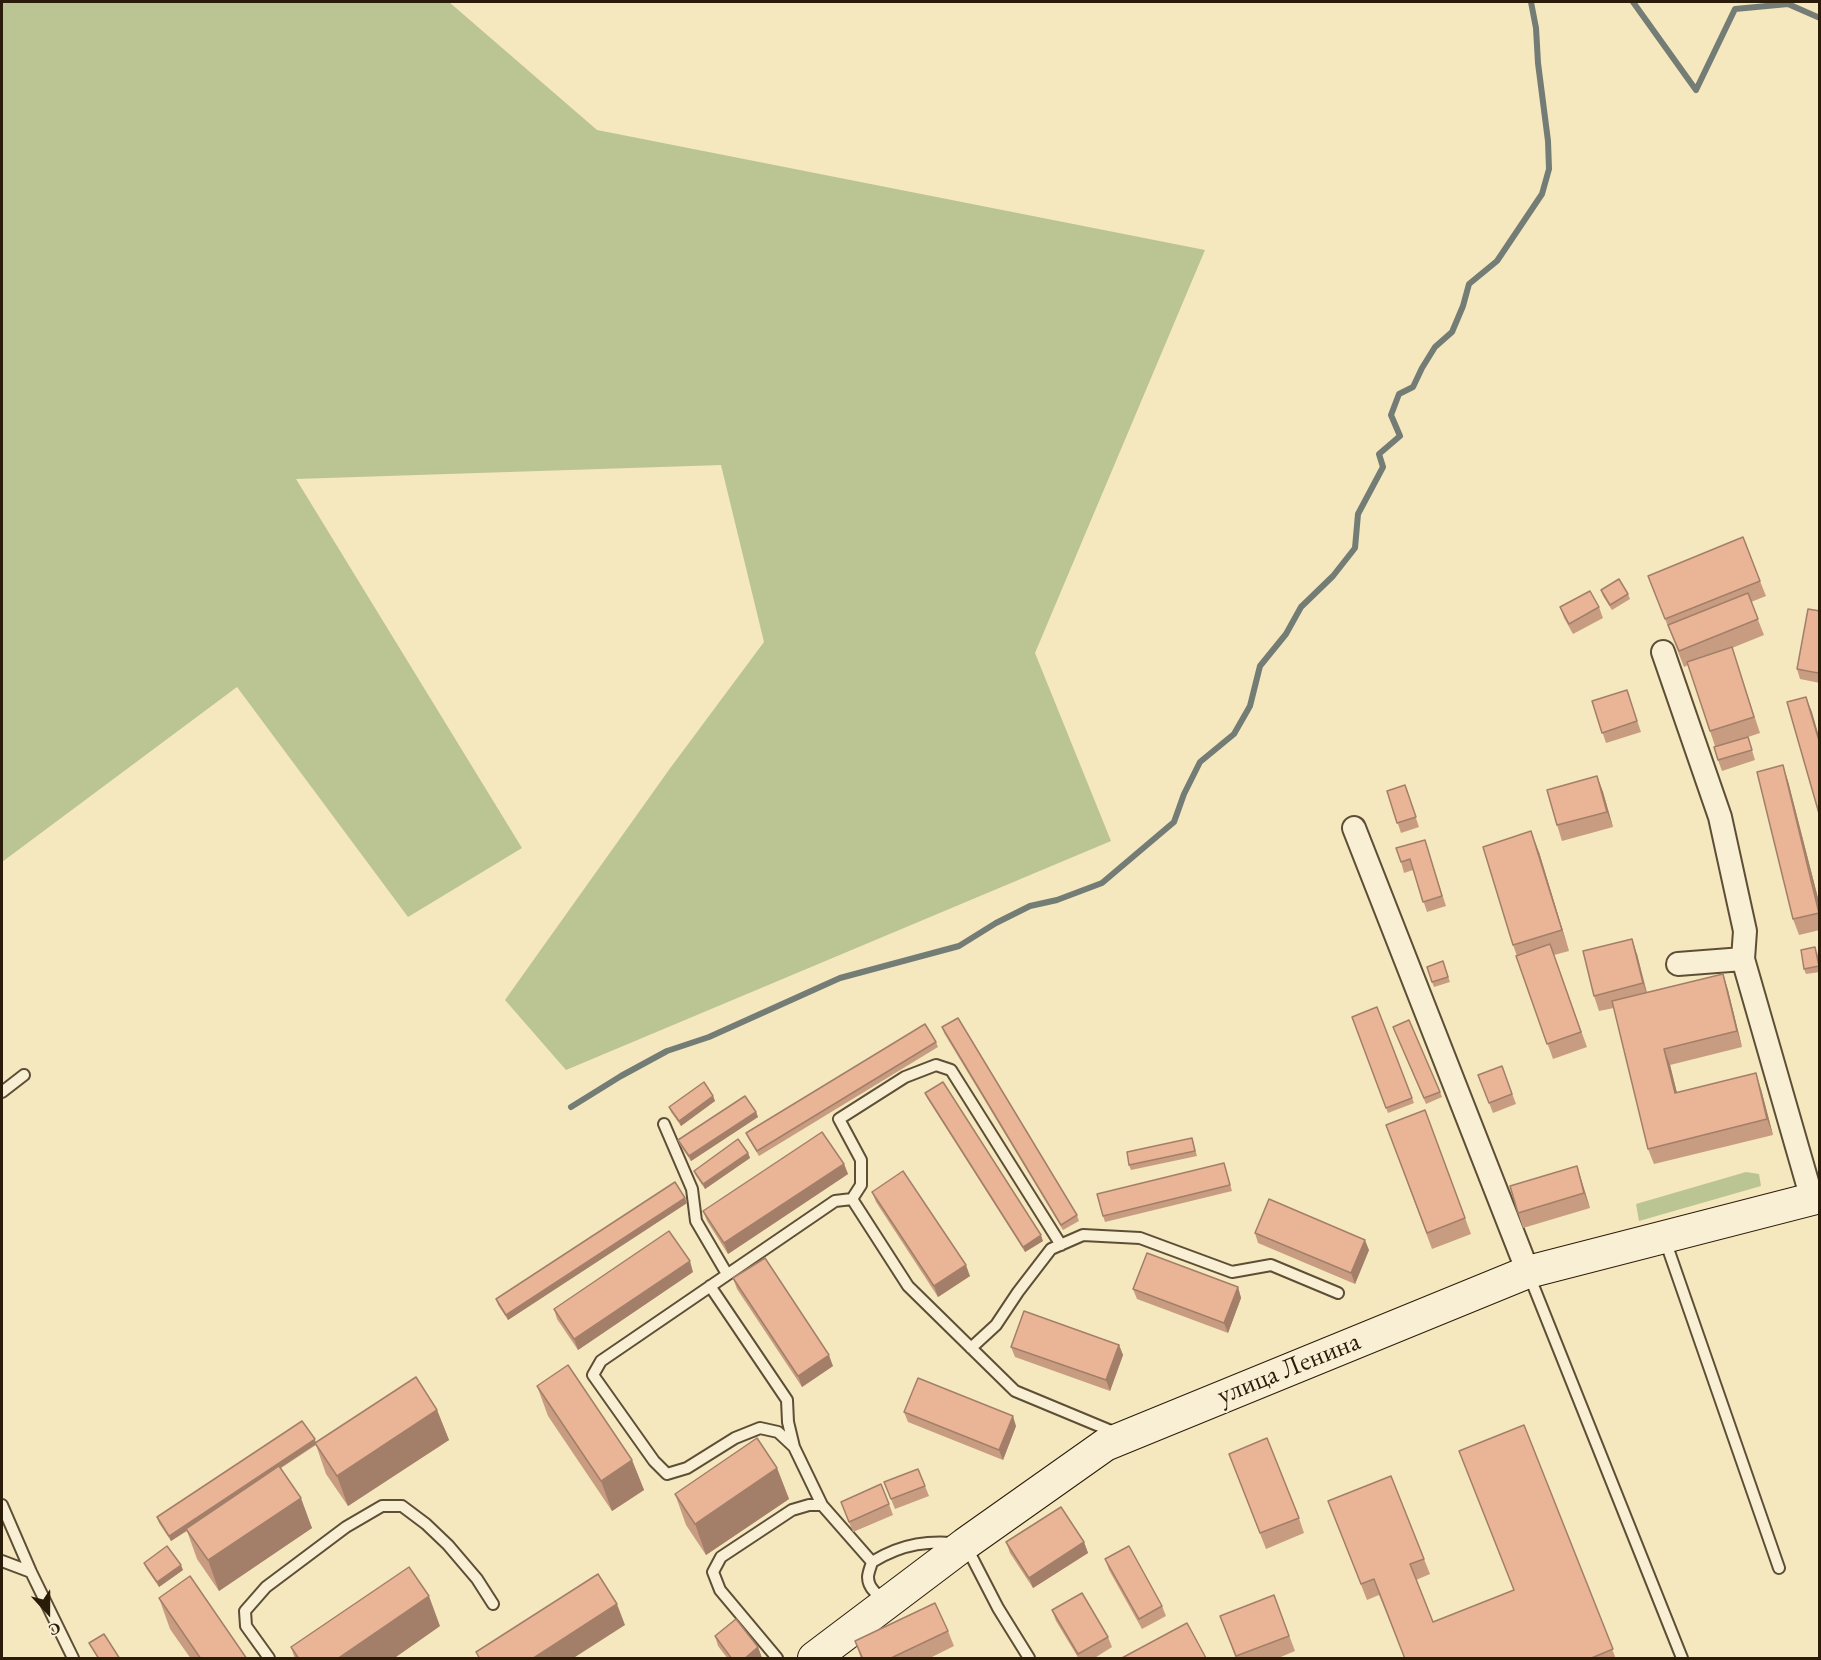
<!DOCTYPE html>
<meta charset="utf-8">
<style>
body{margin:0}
#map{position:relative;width:1821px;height:1660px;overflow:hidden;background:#f5e7be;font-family:"EB Garamond",serif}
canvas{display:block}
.frame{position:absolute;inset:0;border:3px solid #2a1c09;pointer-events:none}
.north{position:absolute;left:18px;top:1582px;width:60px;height:60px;-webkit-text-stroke:4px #f8efd5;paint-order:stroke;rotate:159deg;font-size:16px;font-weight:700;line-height:24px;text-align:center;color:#2a1c09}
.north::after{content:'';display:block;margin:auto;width:21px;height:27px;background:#2a1c09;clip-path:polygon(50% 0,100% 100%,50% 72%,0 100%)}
</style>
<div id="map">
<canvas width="1821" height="1660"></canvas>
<div class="frame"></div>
<div class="north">С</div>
</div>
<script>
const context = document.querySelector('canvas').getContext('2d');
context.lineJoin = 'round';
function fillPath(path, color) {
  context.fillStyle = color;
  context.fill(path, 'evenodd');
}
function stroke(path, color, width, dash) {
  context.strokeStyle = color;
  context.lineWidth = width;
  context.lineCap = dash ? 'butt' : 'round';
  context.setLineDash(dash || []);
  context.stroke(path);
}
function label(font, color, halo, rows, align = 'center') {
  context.font = font + ' "EB Garamond",serif';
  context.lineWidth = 4.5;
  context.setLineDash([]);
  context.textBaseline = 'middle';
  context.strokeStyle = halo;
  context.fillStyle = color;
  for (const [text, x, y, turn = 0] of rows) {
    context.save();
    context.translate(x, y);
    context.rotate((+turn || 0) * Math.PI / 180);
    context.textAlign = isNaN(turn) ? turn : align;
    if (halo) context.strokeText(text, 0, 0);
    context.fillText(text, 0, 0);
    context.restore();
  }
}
const green = new Path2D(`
 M2,2h447l148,128 608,120 -170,403 76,188 -545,229 -61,-70 166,-233 93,-125 -43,-177 -425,14 226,369 -114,69 -171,-230 -235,175z
 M1746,1172l13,2 2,12 -122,35 -3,-17z`);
const stream = new Path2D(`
 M1633,2l63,88 39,-81 53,-5 32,14
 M571,1107l50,-31 46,-25 42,-14 131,-59 119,-32 37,-23 34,-17 27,-6 45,-17 72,-61 10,-28 16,-32 34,-28 16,-28 10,-40 26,-32 15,-27 32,-31 22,-28 3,-34 25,-47 -4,-13 21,-18 -9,-21 8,-21 14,-7 9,-19 13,-21 17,-15 11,-26 6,-22 28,-23 45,-67 7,-25 -1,-28 -10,-78 -2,-35 -5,-26`);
const lane = new Path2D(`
 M2,1092l22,-17
 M664,1124l28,65 4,32 31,53
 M852,1199l9,-14v-25l-22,-41 66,-42 31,-12 15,5 110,175
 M1665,1240l114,328
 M1529,1275l153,383
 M710,1286l77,114 1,22 6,25 28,58 50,57
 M971,1348l25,-23 22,-33 33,-43 32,-14 57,3 92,34 39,-7 67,28
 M794,1447l-16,-15 -18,-4 -25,10 -48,30 -20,6 -13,-13 -61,-86 8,-14 234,-160 17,-2 56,87 107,105 101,42
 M2,1505l29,67 42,86
 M2,1561l29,11
 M888,1599c-10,-2 -20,-11 -20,-22 0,-4 3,-11 4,-15 31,-19 57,-22 93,-18l33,64 31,50
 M269,1658l-23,-32 -1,-15 21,-24 80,-60 36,-21h20l24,18 22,21 29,34 16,25
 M777,1658l-57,-68 -7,-18 8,-15 71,-47 17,-5h13`);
const street = new Path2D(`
 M1663,652l57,165 25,114 -2,28
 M1354,828l174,444
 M1678,964l65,-5 69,240`);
const secondary = new Path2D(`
 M814,1658l151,-114 140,-99 423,-173 292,-75`);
const wall = new Path2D(`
 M1648,576l112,5 6,15 -15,6 13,33 -32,13 28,85 -12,4 7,23 -33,11 -4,-11 -3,-14 -27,-81 -4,2z
 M1601,590l27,4 2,5 -18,11 -9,-14z
 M1560,607h39l4,11 -30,16 -9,-16z
 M1820,611v72l-20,-4 -3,-10z
 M1627,690l14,42 -35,11 -14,-42z
 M1597,776l6,16 10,35 -51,14 -5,-16z
 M1788,781l32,125v24l-21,5 -6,-16z
 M1405,785l14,42 -18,6 -14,-42z
 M1428,850l18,56 -19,6 -14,-42 -9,3 -3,-11z
 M1539,852l30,99 -15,4 33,92 -34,12 -37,-103h1l-4,-11z
 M1817,952l3,11v9l-14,2 -2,-5z
 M1637,954l10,38 76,-18 5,16 14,57 -72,18 7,28 84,-4 12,46 -119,29 -6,-15 -34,-141 -15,3 -5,-15z
 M1443,961l7,21 -16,5 -2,-5z
 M1377,1007l37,96 -26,10 -36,-96z
 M942,1027l135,188 2,6 -16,9 -119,-197z
 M1395,1032l45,60 2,5 -16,7z
 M936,1042l2,5 -179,109 -11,-18 -2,-5z
 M1502,1066l14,38 -23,9 -15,-38z
 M925,1093l118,148 -18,11 -98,-154z
 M713,1096l2,5 -34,25 -10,-14 -2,-5z
 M1425,1110l46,124 -39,15 -46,-124z
 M756,1112l2,5 -67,44 -11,-16 -2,-5z
 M1192,1138l5,18 -66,14 -2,-5z
 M748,1153l2,5 -45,31 -9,-13 -2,-5z
 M1224,1163l8,28 -127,31 -2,-6z
 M844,1164l4,10 -120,80 -21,-33 -4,-10z
 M1577,1166l13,42 -67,20 -5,-15z
 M872,1192l98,84 -32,21 -62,-95z
 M685,1198l2,5 -179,117 -10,-15 -2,-6z
 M1255,1233l114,17 -14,34 -97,-41z
 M693,1272l-115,78 -21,-31 -3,-10z
 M733,1278l100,88 -31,21 -65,-98z
 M1238,1287l3,11 -13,35 -91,-34 -4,-10z
 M1119,1345l4,10 -13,36 -95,-34 -4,-10z
 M537,1386l95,74 12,30 -32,21 -64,-95z
 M437,1410l12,30 -101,66 -22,-32 -10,-29 -35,23 31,60 -93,63 -22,-32 -10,-28 -16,10 -12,-18 -2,-6 159,-75z
 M904,1412l112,14 -13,34 -95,-38z
 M1524,1425l92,234h-211l-26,-64 -12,5 -39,-99 96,58 6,15 -14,6 17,42 81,-32 -55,-139z
 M1229,1454l70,64 5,15 -38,16z
 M777,1468l12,31 -83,56 -20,-30 -11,-31z
 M884,1482l41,4 4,10 -34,13z
 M841,1502l48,2 4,11 -40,17z
 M1006,1542h78l4,11 -55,35 -23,-35z
 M1105,1559l57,47 4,10 -24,13 -33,-59z
 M144,1563l39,7 -24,17 -13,-19z
 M1274,1595l21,56 -19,8h-40l-16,-43z
 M159,1598l88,61h-56l-21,-30z
 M1052,1610l56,27 4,10 -19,12h-14l-23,-38z
 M440,1626l-47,33h-98l-4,-12z
 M948,1631l6,15 -26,13h-67l-6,-18z
 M715,1636l43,11 4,11 -1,1h-33l-10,-13z`);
const shadedWall = new Path2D(`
 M1806,697l6,15 8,28v4z
 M1783,765l5,16 32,125v7z
 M1597,776l6,16 10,35 -6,-15z
 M1531,831l8,21 30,99 -7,-21z
 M1632,939l5,15 11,45 -5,-16z
 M1723,974l5,16 14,57 -5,-16z
 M1664,1049l6,16 11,44 -6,-16z
 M1756,1073l5,16 12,46 -6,-16z
 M713,1096l2,5 -34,25 -2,-5z
 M756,1112l2,5 -67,44 -2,-5z
 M748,1153l2,5 -45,31 -2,-5z
 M844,1164l4,10 -120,80 -4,-11z
 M1577,1166l5,16 8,26 -6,-15z
 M685,1198l2,5 -179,117 -2,-5z
 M1041,1235l2,6 -18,11 -2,-5z
 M1365,1240l4,10 -14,34 -4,-11z
 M690,1261l3,11 -115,78 -4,-11z
 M966,1265l4,11 -32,21 -4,-11z
 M1238,1287l3,11 -13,35 -4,-10z
 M1119,1345l4,10 -13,36 -4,-11z
 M829,1355l4,11 -31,21 -4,-11z
 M437,1410l12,30 -101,66 -11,-30z
 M1013,1416l3,10 -13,34 -4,-10z
 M315,1439l1,5 -145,97 -2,-5z
 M632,1460l12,30 -32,21 -11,-30z
 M777,1468l12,31 -83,56 -11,-31z
 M301,1498l11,30 -93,63 -11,-31z
 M1084,1542l4,11 -55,35 -4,-10z
 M181,1565l2,5 -24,17 -2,-5z
 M429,1596l11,30 -47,33h-56z
 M617,1604l8,21 -53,34h-40z
 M758,1647l4,11 -1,1h-17z`);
const building = new Path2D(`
 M1743,537l17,44 -95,38 -17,-43z
 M1619,579l9,15 -18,11 -9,-15z
 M1590,591l9,16 -30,17 -9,-17z
 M1748,593l10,26 -79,32 -11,-26z
 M1808,609l12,2v56l-2,6 -21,-4z
 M1732,647l22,70 -44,14 -23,-69z
 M1627,690l10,31 -35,12 -10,-32z
 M1806,697l14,47v73l-33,-115z
 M1748,737l4,13 -34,10 -4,-13z
 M1783,765l36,148 -26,6 -36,-147z
 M1597,776l10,36 -50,13 -10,-35z
 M1405,785l11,32 -19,6 -10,-32z
 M1531,831l31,99 -49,15 -30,-98z
 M1425,840l17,56 -19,6 -13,-43 -9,3 -5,-14z
 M1632,939l11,44 -49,13 -11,-45z
 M1550,944l31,88 -34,12 -31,-88z
 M1815,947l4,19 -15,3 -3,-19z
 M1443,961l5,16 -16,5 -5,-15z
 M1723,974l14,57 -73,18 11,44 81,-20 11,46 -119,30 -36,-148z
 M1377,1007l35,91 -26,10 -34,-91z
 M958,1018l119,197 -16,10 -119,-198z
 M1409,1020l31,72 -16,6 -31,-71z
 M925,1024l11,18 -179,109 -11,-18z
 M1502,1066l10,28 -23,9 -11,-28z
 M704,1082l9,14 -34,25 -10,-14z
 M943,1082l98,153 -18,12 -98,-154z
 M745,1096l11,16 -67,44 -11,-16z
 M1425,1110l40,108 -38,15 -41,-108z
 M822,1132l22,32 -120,79 -21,-32z
 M1192,1138l3,13 -66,14 -2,-13z
 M738,1139l10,14 -45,31 -9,-13z
 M1224,1163l6,22 -127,31 -6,-22z
 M1577,1166l7,27 -66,20 -8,-27z
 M903,1171l63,94 -32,21 -62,-94z
 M675,1182l10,16 -179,117 -10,-16z
 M1269,1199l96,41 -14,33 -96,-40z
 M669,1231l21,30 -116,78 -20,-30z
 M1147,1253l91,34 -14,36 -91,-34z
 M765,1258l64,97 -31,21 -65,-98z
 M1024,1311l95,34 -13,35 -95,-33z
 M568,1365l64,95 -31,21 -64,-95z
 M416,1377l21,33 -100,66 -22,-33z
 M918,1378l95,38 -14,34 -95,-38z
 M302,1421l13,18 -146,97 -12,-19z
 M1524,1425l89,224 -24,10h-184l-31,-80 -13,5 -33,-83 63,-25 33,83 -14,5 23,58 81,-32 -55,-139z
 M757,1438l20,30 -82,56 -20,-30z
 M1267,1438l32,80 -39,15 -31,-79z
 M279,1466l22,32 -93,62 -22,-31z
 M918,1469l7,17 -34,13 -7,-17z
 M881,1484l8,20 -40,18 -8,-20z
 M1061,1507l23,35 -55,36 -23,-36z
 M167,1546l14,19 -24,17 -13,-19z
 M1129,1546l33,60 -23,13 -34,-60z
 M409,1567l20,29 -92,63h-38l-8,-12z
 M598,1574l19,30 -85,55h-52l-4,-7z
 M190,1576l57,83h-46l-42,-61z
 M1082,1593l26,44 -30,17 -26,-44z
 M1274,1595l15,41 -53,20 -16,-40z
 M935,1603l13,28 -59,28h-26l-8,-18z
 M736,1619l22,28 -14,12h-12l-17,-23z
 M1187,1623l19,35 -1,1h-85z
 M104,1634l16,25h-21l-10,-16z`);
const streetNames = [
 ["улица Ленина",1289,1369,-22]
];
fillPath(green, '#bac593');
stroke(stream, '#737c75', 6);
stroke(lane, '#5d4f36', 14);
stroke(street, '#5d4f36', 26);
stroke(secondary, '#2a1c09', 34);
stroke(lane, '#f8efd5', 10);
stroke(street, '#f8efd5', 22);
stroke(secondary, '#f8efd5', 32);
fillPath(wall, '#c89c81');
fillPath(shadedWall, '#a37f69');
fillPath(building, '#e9b596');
stroke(building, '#a37f69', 1.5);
label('27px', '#2a1c09', '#f8efd5', streetNames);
</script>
